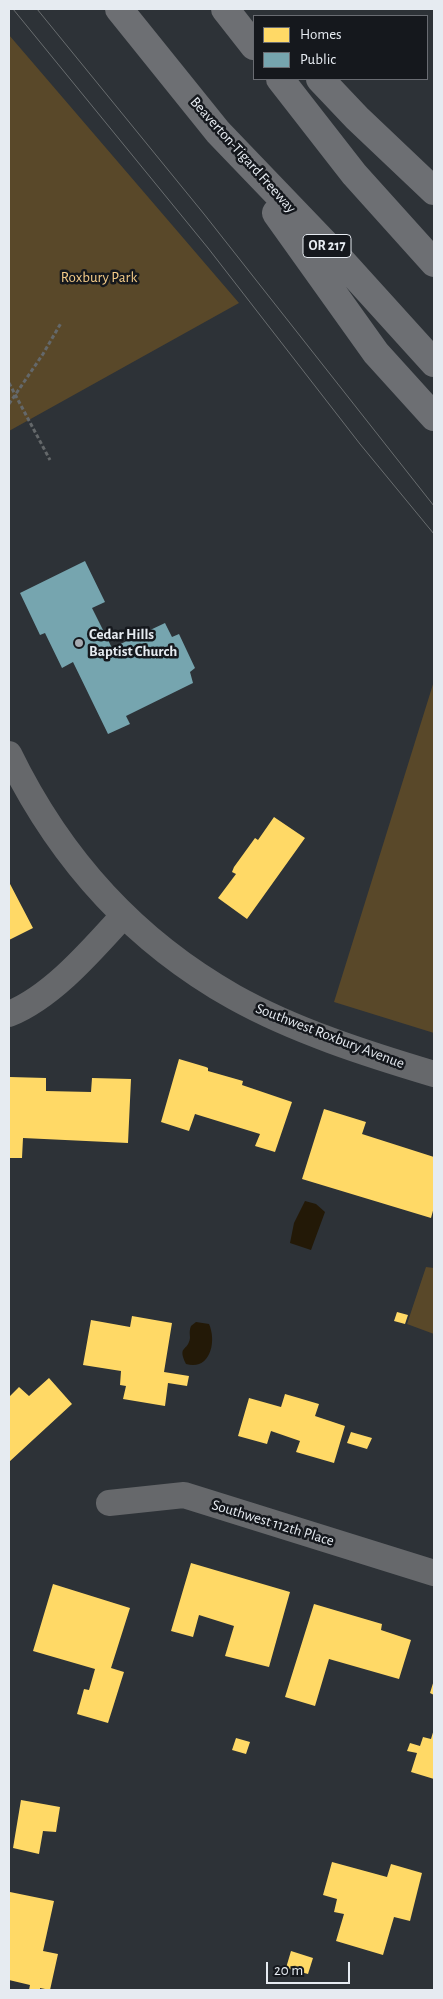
<!DOCTYPE html>
<style>
body{margin:0}
#map{position:relative;width:443px;height:1999px;overflow:hidden;background:#2d3237;font-family:"Alegreya Sans",sans-serif}
canvas{display:block}
.frame{position:absolute;inset:0;border:10px solid #e6ebf1;pointer-events:none}
.legend{position:absolute;left:253px;top:15px;width:175px;height:65px;box-sizing:border-box;background:#15181d;border:1px solid #696c72;margin:0;padding:6px 9px;list-style:none;font-size:15px;color:#e6ebf1}
.legend li{display:flex;align-items:center;gap:10px;height:25px}
.legend b{width:25px;border:1px solid #696c72}
.scale{position:absolute;left:266px;top:1962px;width:84px;height:22px;box-sizing:border-box;border:2px solid #e6ebf1;border-top:0;padding-left:6px;font-size:15px;line-height:18px;white-space:nowrap;color:#e6ebf1;-webkit-text-stroke:4px #15181d;paint-order:stroke}
</style>
<div id="map">
<canvas width="443" height="1999"></canvas>
<div class="frame"></div>
<ul class="legend">
<li><b style="height:14px;background:#ffd966"></b>Homes</li>
<li><b style="height:14px;background:#76a5af"></b>Public</li>
</ul>
<div class="scale">20 m</div>
</div>
<script>
const context = document.querySelector('canvas').getContext('2d');
context.lineJoin = 'round';
function fillPath(path, color) {
  context.fillStyle = color;
  context.fill(path, 'evenodd');
}
function stroke(path, color, width, dash) {
  context.strokeStyle = color;
  context.lineWidth = width;
  context.lineCap = dash ? 'butt' : 'round';
  context.setLineDash(dash || []);
  context.stroke(path);
}
function label(font, color, halo, rows, align = 'center') {
  context.font = font + ' "Alegreya Sans",sans-serif';
  context.lineWidth = 5;
  context.setLineDash([]);
  context.textBaseline = 'middle';
  context.strokeStyle = halo;
  context.fillStyle = color;
  for (const [text, x, y, turn = 0] of rows) {
    context.save();
    context.translate(x, y);
    context.rotate((+turn || 0) * Math.PI / 180);
    context.textAlign = isNaN(turn) ? turn : align;
    if (halo) context.strokeText(text, 0, 0);
    context.fillText(text, 0, 0);
    context.restore();
  }
}
const green = new Path2D(`
 M9,35l230,268 -230,128z
 M434,681v352l-100,-31z
 M426,1267l8,1v66l-27,-10z`);
const water = new Path2D(`
 M305,1201l11,3 9,8 -14,38 -21,-7 4,-20z
 M196,1322l13,2c8,18 1,47 -23,40 -9,-19 2,-12 4,-26 0,-4 -1,-7 1,-12z`);
const homes = new Path2D(`
 M274,817l31,21 -58,81 -29,-21 18,-24 -4,-2 2,-5 21,-29 3,2z
 M9,882l24,46 -24,12z
 M179,1059l27,8 2,1v3l35,10 -1,4 50,17 -17,50 -20,-6 5,-12 -65,-20 -6,17 -28,-9z
 M10,1077l36,1v13l45,1 1,-14 39,1 -3,64 -105,-5 -1,20h-13z
 M324,1109l42,13 -4,12 72,23v50l-3,11 -129,-39z
 M397,1312l11,3 -3,9 -11,-3z
 M132,1316l40,7 -8,49 25,4 -2,10 -19,-3 -3,23 -42,-7 3,-13 -6,-1 1,-14 -38,-6 8,-45 39,7z
 M49,1378l23,26 -63,58v-65l10,-10 10,9z
 M285,1394l34,10 -4,12 30,10 -11,37 -38,-11 4,-11 -29,-10 -4,13 -29,-8 11,-38 32,9z
 M351,1432l21,6 -5,11 -20,-6z
 M191,1563l99,29 -21,75 -44,-11 9,-30 -35,-11 -6,22 -22,-6z
 M53,1584l77,24 -19,60 13,4 -16,51 -31,-9 7,-25 5,1 6,-21 -62,-18z
 M314,1604l68,20 -1,6 30,10 -12,39 -70,-20 -14,47 -30,-9z
 M434,1680v15l-4,-2z
 M434,1729v50l-23,-7 6,-19 -10,-2 3,-8 10,3 3,-9 8,2z
 M236,1738l14,4 -4,12 -14,-4z
 M21,1800l39,7 -4,25 -13,-1 -4,23 -26,-6z
 M332,1862l55,15 4,-13 31,9 -12,48 -16,-4 -11,38 -47,-14 8,-27 -10,-2 3,-13 -14,-4z
 M10,1892l44,9 -11,50 15,3 -8,36 -10,-2v2h-11l1,-5 -21,-5v-80z
 M291,1951l22,7 -5,16 -22,-6z`);
const public = new Path2D(`
 M85,561l20,41 -13,6 20,40 53,-25 7,14 7,-3 16,34 -5,4 3,11 -67,33 4,8 -22,10 -35,-72 -11,6 -17,-35 -5,2 -20,-42z`);
const path = new Path2D(`
 M9,383l41,77
 M9,404l34,-50 18,-31`);
const street = new Path2D(`
 M9,754c50,103 124,186 225,243 61,34 133,57 200,77
 M9,1014c43,-17 83,-64 114,-98
 M109,1503l75,-8 250,78`);
const highway = new Path2D(`
 M119,9l99,123 120,125 96,106
 M225,9l29,37
 M280,79l74,95 80,89
 M320,79l37,39 77,73
 M276,213l100,140 58,64`);
const tram = new Path2D(`
 M13,9l195,239 152,196 74,90
 M37,9l167,205 230,292`);
const markers = [
 [79,643,5,"#a5aab0"]
];
const shields = [
 [327,246,48]
];
const shieldNames = [
 ["OR 217",327,246]
];
const streetNames = [
 ["Beaverton-Tigard Freeway",243,155,48],
 ["Southwest Roxbury Avenue",330,1036,21],
 ["Southwest 112th Place",273,1523,17]
];
const parkNames = [
 ["Roxbury Park",99,277]
];
const poiNames = [
 ["Cedar Hills",89,634],
 ["Baptist Church",89,651]
];
fillPath(green, '#594829');
fillPath(water, '#231907');
fillPath(homes, '#ffd966');
fillPath(public, '#76a5af');
stroke(path, '#64686a', 3, [4, 2.5]);
stroke(street, '#66686b', 26);
stroke(highway, '#6d6f73', 28);
stroke(tram, '#696d6f', 1);
for (const [x, y, r, color] of markers) {
  const dot = new Path2D();
  dot.arc(x, y, r, 0, 2 * Math.PI);
  context.fillStyle = color;
  context.fill(dot);
  stroke(dot, '#15181d', 2);
}
for (const [x, y, w] of shields) {
  const box = new Path2D();
  box.roundRect(x - w / 2, y - 11.5, w, 23, 4);
  context.fillStyle = '#15181d';
  context.fill(box);
  stroke(box, '#e6ebf1', 1);
}
label('bold 14px', '#e6ebf1', null, shieldNames);
label('15px', '#e6ebf1', '#15181d', streetNames);
label('15px', '#f4cb88', '#15181d', parkNames);
label('bold 15px', '#e6ebf1', '#15181d', poiNames, 'left');
</script>
